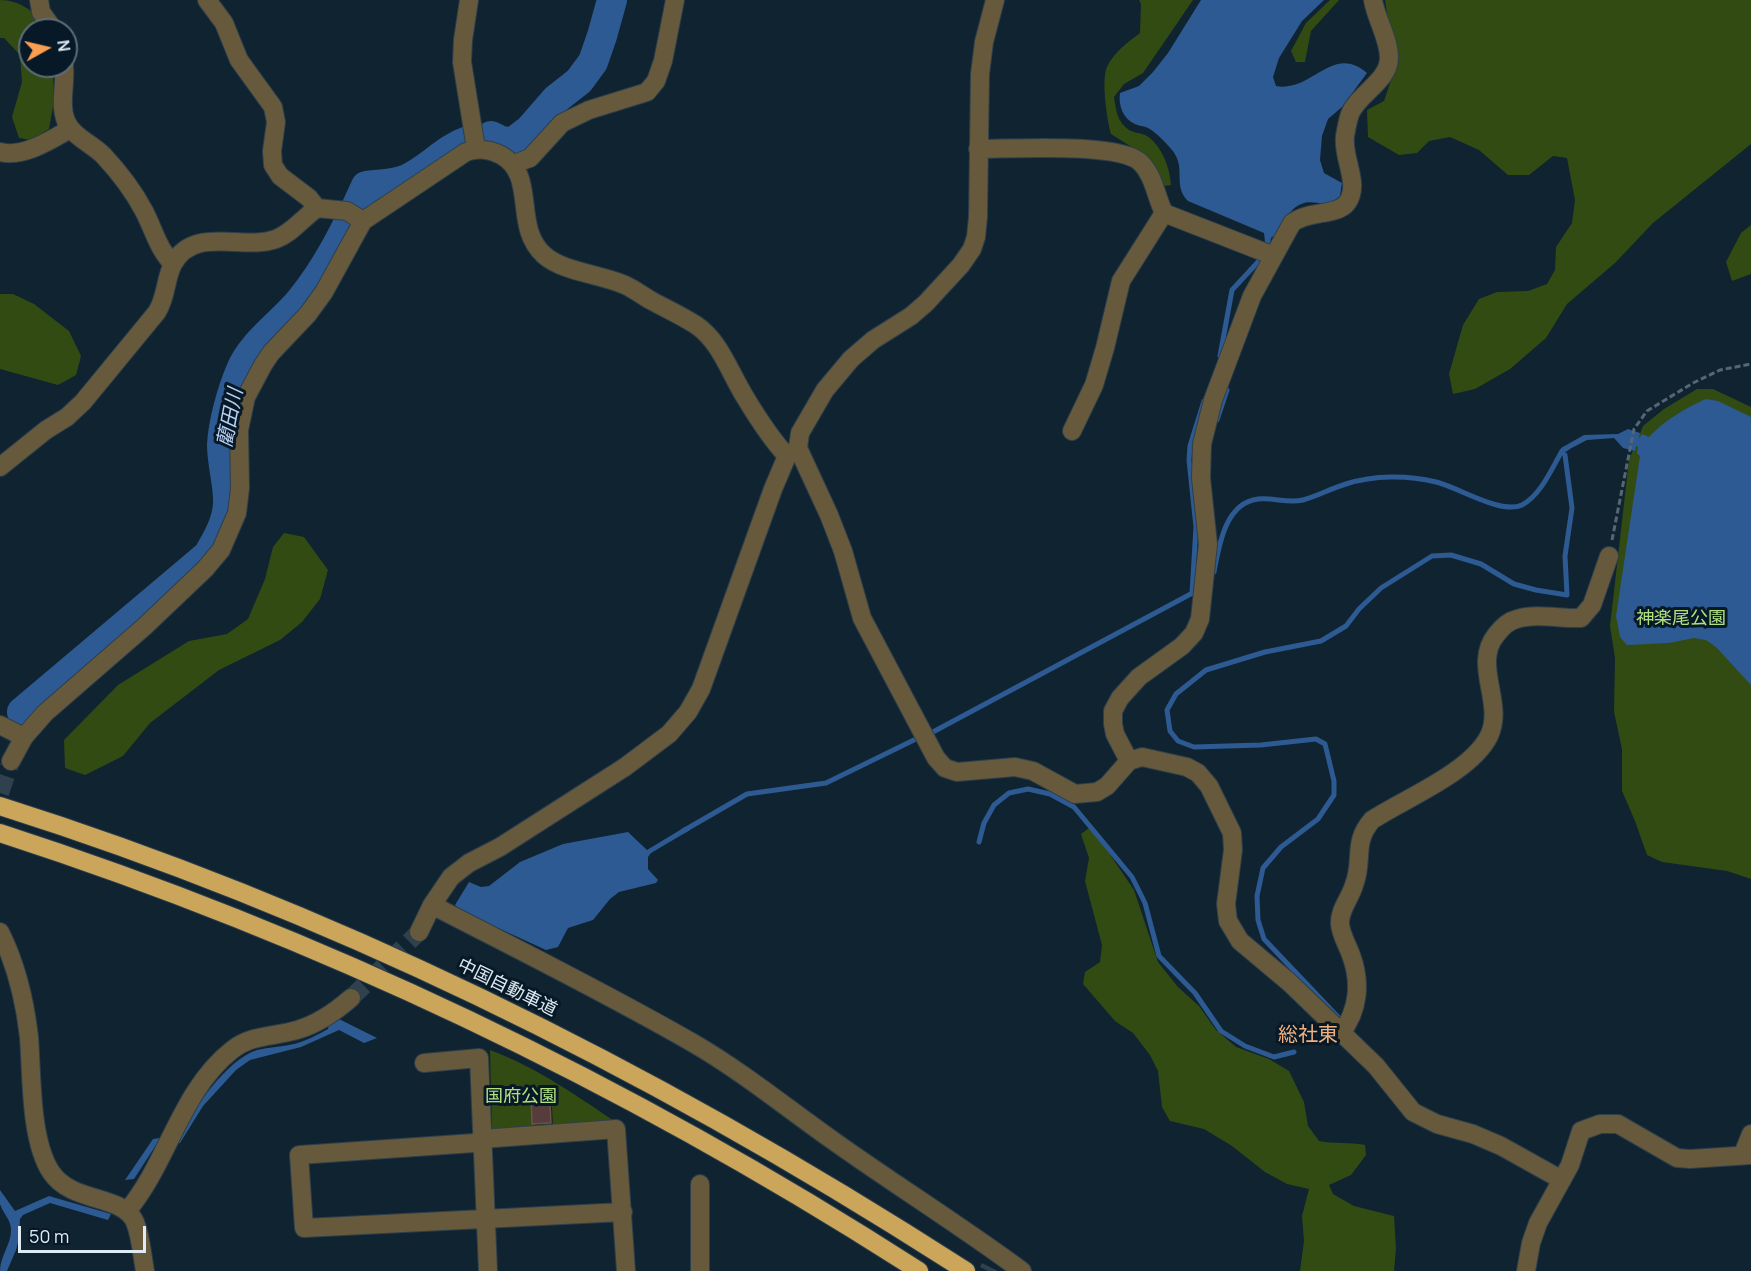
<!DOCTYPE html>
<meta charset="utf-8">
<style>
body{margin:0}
#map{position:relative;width:1751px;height:1271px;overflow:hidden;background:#102330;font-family:Manrope,sans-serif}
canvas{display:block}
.north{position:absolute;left:18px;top:18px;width:60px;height:60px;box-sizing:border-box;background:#071926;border:2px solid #5d6d78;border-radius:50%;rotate:82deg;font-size:16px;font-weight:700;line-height:24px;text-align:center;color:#dfebf4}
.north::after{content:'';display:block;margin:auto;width:21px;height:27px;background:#fc9e52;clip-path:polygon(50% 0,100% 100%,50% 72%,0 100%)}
.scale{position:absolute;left:18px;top:1226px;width:128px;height:27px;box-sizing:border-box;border:3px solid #dfebf4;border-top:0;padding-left:8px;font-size:18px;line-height:21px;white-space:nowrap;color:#dfebf4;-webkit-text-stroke:4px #071926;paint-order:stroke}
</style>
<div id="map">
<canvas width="1751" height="1271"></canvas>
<div class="north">N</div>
<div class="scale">50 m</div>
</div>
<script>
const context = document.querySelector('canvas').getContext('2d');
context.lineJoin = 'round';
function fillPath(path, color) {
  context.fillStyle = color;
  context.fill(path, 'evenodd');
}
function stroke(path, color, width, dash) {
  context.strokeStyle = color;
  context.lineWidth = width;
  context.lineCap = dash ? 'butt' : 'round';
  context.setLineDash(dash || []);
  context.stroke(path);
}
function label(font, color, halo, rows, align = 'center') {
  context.font = font + ' Manrope,"Noto Sans JP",sans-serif';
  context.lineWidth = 6;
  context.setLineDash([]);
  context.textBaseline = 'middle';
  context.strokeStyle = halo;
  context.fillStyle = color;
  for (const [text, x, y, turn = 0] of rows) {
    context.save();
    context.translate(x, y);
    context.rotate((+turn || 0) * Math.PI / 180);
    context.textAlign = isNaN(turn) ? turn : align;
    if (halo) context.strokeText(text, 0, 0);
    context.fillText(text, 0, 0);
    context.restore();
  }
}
const green = new Path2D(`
 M0,0c19,0 38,12 45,30h-15v36h23l1,35 -5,28 -18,11 -12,-2 -7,-21 10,-35 -2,-27 -16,-17h-4z
 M1139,0h54l-50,73 -19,11 -10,13c2,13 3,25 15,33 5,3 13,3 18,6 15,10 23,32 24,49l-6,1 -16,-26 -19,-14 -19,-12c-4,-14 -10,-54 -4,-67 7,-15 21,-25 33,-34l1,-29z
 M1330,0h9l-28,31 -6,31h-9l-5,-11 15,-28z
 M1385,0h366v144l-98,79 -38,40 -48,41 -21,34 -36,31 -35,20 -22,5 -4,-20 14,-49 16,-26 18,-7 31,-1 19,-7 8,-14 1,-23 16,-24 3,-23 -8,-42 -14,-2 -24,19h-21l-29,-25 -29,-13 -21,4 -12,12 -18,2 -31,-18 -1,-27 17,-9 10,-30 3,-23 -8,-21z
 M1751,225v49l-19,7 -6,-19 15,-29z
 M0,294h13l21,10 35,27 12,25 -5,19 -18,10 -58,-16z
 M1697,389h16l38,18v472l-24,-8 -65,-9 -15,-7 -12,-34 -13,-30v-42l-8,-37 1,-54 -5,-32 19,-166 14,-34 21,-17z
 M284,533l20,4 24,33 -8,29 -18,23 -22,18 -61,30 -69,53 -27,33 -38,19 -20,-7 -1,-28 54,-55 71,-44 38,-7 21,-15 17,-40 8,-32z
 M1089,828l18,22 27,40 24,72 20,25 21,19 17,24 20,17 33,12 20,12 15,31 4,24 11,15c15,3 30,1 46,4l1,10 -15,20 -22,10 4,9 21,12 40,10 2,32 -2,23h-94l4,-30 -2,-25 7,-27 -22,-5 -22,-12 -33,-26 -28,-17 -34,-8 -8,-14 -4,-36 -8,-16 -17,-22 -18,-12 -32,-37 2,-12 15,-10 2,-17 -17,-64 4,-23 -8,-24z
 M490,1050c48,18 87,46 130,75l-128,5z`);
const water = new Path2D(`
 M1201,0h123l-22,21 -23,37 -6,19 3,9c36,7 56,-43 91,-13l-25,34 -14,12 -6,17 -2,24 4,13 18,10 -2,13c-17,15 -25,1 -41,9 -14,7 -15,25 -28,33l-1,6 -5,-2 -1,-9 -76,-32c-16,-16 -1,-33 -16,-51 -6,-7 -15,-17 -24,-22 -4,-2 -9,-2 -13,-4 -12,-5 -17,-19 -15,-31l19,-7 14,-14 15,-19z
 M1706,399l12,2 33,16v268l-35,-38 -10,-7 -12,-2 -25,5 -42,2 -7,-8 -4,-21 24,-160 -3,-3 1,-6 -2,-1 -1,5 -12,-3 -9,-10 -27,2 -23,12 -3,-4 23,-13 34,-1 10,-5 12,4 -1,6 3,-5 7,3c15,-16 36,-29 57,-38z
 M685,827l5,3 -39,23 -3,4v12l10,11 -2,3 -37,9 -9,7 -17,21 -25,8 -10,19 -12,3 -85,-39 -6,-6 14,-23 12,5 8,-1 31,-24 43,-18 65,-12 19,18z
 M339,1019l38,19 -13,5 -25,-13 -38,17 -51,13 -14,10 -33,36 -23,37 -24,2 -22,34 -9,1 28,-41 26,-4c15,-26 47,-75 78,-85 12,-3 25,-3 37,-6 12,-3 23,-9 34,-15l1,-5z
 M0,1190l15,21 34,-15 62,18 -3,6 -58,-17 -27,12 -3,4 -1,19 -3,12 -9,21h-7c0,-15 11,-26 11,-41 0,-11 -8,-16 -11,-26 0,-4 0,-10 0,-14z`);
const shadow = new Path2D(`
 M545,1098l7,9 1,18 -17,1 -3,-3z`);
const stream = new Path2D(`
 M1220,356l12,-66 26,-28 3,-8
 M1217,420l10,-30
 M1214,572c5,-26 11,-69 44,-73 15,-2 30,5 45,1 15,-4 29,-12 43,-16 28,-9 61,-9 90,-2 22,5 65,33 86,23 19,-10 30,-37 40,-54l5,-3
 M1192,593l4,-66 -7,-67 1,-14 14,-45
 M931,733l269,-144
 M683,831l64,-37 79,-11 92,-45
 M979,842l5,-19 10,-18 15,-12 19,-4 22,5 24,13 58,70 13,26 14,53 36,37 26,38 24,15 29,11 20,-5
 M1338,1017l-74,-78 -6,-19 -1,-24 6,-28 18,-21 37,-28 16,-24v-14l-9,-37 -9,-5 -55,6 -67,2 -16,-6 -8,-10 -3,-21 9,-16 30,-24 59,-18 56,-11 25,-15 13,-17 22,-21 51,-32 19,-1 30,9 33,20 22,6 31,5 -2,-39 7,-48 -7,-53`);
const river = new Path2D(`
 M491,136l8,4 13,3 17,-13 27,-31 23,-18 14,-19 9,-26 10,-36
 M22,712l186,-157c9,-16 19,-32 20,-51 1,-19 -6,-39 -6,-59 1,-22 10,-54 19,-75 10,-26 41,-47 59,-69 28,-34 48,-75 66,-115 14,-2 27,-1 41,-7 22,-10 38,-30 61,-38`);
const building = new Path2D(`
 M545,1096l1,6h4l1,21 -19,1 -1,-27z`);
const minorTunnel = new Path2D(`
 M0,793l11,-32
 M351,998l68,-66
 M988,1271l2,-4`);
const path = new Path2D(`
 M1612,540l22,-111 13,-18 46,-28 27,-13 31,-6`);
const minor = new Path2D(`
 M39,0l2,12 13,18
 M207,0l17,23 15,37 34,47 3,15 -4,29 1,14 7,11 29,22 8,10
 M469,0l-6,40 -1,22 14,87
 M995,0l-11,42 -4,32 -2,143 -2,20 -4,12 -11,16 -35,38 -15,13 -38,24 -22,19 -26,31 -25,43 -2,15 31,67 14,36 19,67 74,140 9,10 12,4 58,-5 18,4 42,23 22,-2 10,-6 22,-25 13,-4 45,10 11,6 11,13 23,47 1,17 -7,54 2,17 12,20 50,42 86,83 37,46 24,12 36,10 28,12 61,34
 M64,66c2,18 -5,38 2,55 6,15 26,23 37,34 15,16 31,37 41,56 10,19 14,38 29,53
 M978,149c33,0 143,-7 163,14 13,13 15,34 23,50l110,43
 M0,152c23,6 51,-12 70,-23
 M514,164l16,-6 32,-35 27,-13 58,-18 9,-11 7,-20 12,-61
 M1072,431l22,-46 11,-37 16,-67 43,-68
 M0,467l46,-37 21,-13 16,-15 74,-90c10,-16 8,-33 16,-48 21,-39 70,-13 103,-25 16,-6 27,-21 41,-31l30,3 16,10
 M0,725l24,12
 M11,761l13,-24 21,-24 99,-86 61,-58 16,-19 16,-37 3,-25 -1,-58 7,-33 17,-32 8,-12 37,-39 16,-22 39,-71 103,-69c13,-4 23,-3 35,3 37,21 11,71 43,100 19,17 56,19 81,30 9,4 18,11 27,16 15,8 30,15 44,24 24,16 34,48 49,72 12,20 26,42 42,59
 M1129,761l-14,-27 -2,-10v-13l7,-13 19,-21 43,-31 12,-13 6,-14 8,-75 -7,-66 1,-34 11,-44 39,-104 40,-73c17,-13 45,-7 55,-20 14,-19 -5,-44 -2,-67 1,-6 3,-16 5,-22 8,-20 39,-33 39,-56 0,-20 -13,-39 -16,-58
 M432,905c87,45 176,89 261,138 50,29 95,66 142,99 62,44 126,84 187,129
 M0,932c16,32 25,70 29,105 3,39 1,103 22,135 21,32 72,22 84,50 6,15 7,33 10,49
 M419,932l13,-27 19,-28 18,-14 31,-16 125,-80 44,-33 19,-22 13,-23 72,-200 14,-33 10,-7
 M1341,1033c18,-23 20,-51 10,-78 -4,-11 -10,-20 -11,-31 -1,-14 10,-25 14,-39 10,-25 -2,-42 18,-65 34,-22 99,-48 117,-84 16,-33 -17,-71 7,-101 6,-8 12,-14 21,-16 20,-6 44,0 64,-1l11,-13 17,-49
 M424,1063l55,-5 9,213
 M1743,1154l8,-20
 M700,1184v87
 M128,1210c40,-48 53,-120 104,-160 20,-16 42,-13 65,-20 21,-6 38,-18 54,-32
 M623,1212l-319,16 -5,-73 175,-12 8,-4 134,-10 10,142
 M1526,1271l5,-28 7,-20 32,-58 11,-34 19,-7h18l59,34 13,1 61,-4`);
const highway = new Path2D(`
 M0,806c342,108 665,271 966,465
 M0,833c324,105 633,254 919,438`);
const parkNames = [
 ["神楽尾公園",1681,619],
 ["国府公園",521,1097]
];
const streetNames = [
 ["中国自動車道",507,988,26]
];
const waterNames = [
 ["藺田川",231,418,-79]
];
const neighbourhoodNames = [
 ["総社東",1308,1035]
];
fillPath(green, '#324b13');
fillPath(water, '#2d5a92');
fillPath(shadow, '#0007');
stroke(stream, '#2d5a92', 5);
stroke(river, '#2d5a92', 30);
fillPath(building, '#563d3c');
stroke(building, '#6c5150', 1.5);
stroke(minorTunnel, '#2f414d', 18, [18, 9]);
stroke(minor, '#2d3f4b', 20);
stroke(highway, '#2d3f4b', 20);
stroke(path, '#566773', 3, [6, 3]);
stroke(minor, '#67593c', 18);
stroke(highway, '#cba65a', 18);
label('18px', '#b1e080', '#071926', parkNames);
label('18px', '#dfebf4', '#071926', streetNames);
label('italic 20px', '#b8d1f3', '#071926', waterNames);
label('20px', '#f1b07f', '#071926', neighbourhoodNames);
</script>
